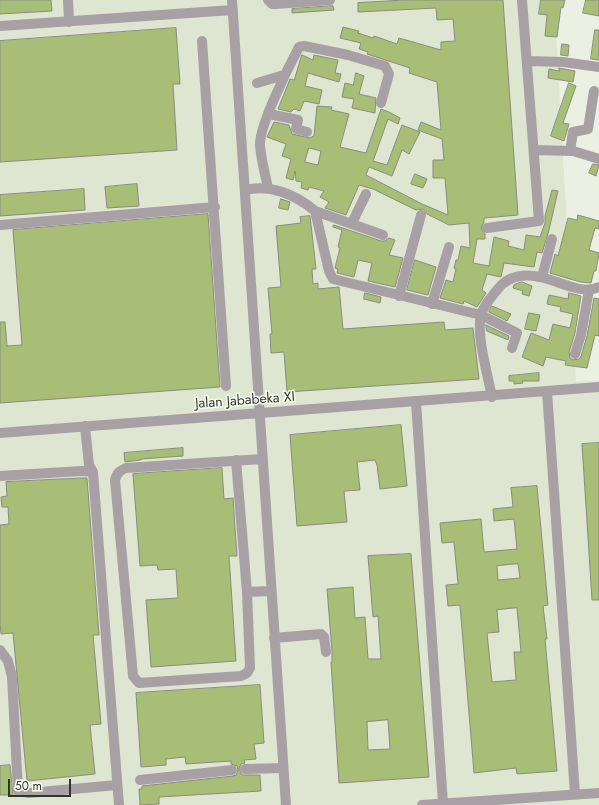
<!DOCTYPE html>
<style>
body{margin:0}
#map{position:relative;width:599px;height:805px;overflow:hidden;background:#ebf0e2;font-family:Jost,sans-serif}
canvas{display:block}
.scale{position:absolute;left:8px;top:779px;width:63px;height:18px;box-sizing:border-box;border:2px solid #31332d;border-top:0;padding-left:5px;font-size:12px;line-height:14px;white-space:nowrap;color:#31332d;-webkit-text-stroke:3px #f9fef0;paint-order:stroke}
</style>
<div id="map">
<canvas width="599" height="805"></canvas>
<div class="scale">50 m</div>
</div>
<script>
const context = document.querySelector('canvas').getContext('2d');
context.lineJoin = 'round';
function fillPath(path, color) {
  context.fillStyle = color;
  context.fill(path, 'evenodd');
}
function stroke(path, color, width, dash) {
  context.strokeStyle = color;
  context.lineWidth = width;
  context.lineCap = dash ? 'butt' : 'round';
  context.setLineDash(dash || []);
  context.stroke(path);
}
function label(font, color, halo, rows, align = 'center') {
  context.font = font + ' Jost,sans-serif';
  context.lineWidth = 3;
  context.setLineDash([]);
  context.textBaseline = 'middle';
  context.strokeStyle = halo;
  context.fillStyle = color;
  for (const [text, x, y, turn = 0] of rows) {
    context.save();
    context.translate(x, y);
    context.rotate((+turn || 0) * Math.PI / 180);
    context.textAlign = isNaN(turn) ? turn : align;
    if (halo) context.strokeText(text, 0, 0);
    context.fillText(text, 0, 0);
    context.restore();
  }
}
const built = new Path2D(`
 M0,0h554l22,382 23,-1v424h-599z`);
const building = new Path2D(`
 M0,0h51l1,11 -52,3z
 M405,0h98l15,215 -34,3v4l-3,6 4,6v5h-8l-4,24 16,3 5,-29 15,4 -1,5 16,4 2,-15 14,2 5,-14v-7l7,-26 6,1 -10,43 -6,19 -5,-1 -3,15 -30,-4 -3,14 -14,-3 -5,16 4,3 -9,14 -13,-6 -1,3 -23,-6 6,-18 7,2 3,-13 -2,-1 2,-8h2l3,-14 9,2 -1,-25 -20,2 -22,-11 -4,-5 -7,1 -43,-21 -14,-4 -13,30 -21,-7 4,-6 -9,-5 4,-6 -15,-4 -1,3 -7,-2 1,-6 -6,-1 -1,-10 -2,9 -7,-2 5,-19 -9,-3 4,-12 -19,-7 7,-15 15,3 3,9 17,4 5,-2 3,-30 15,1 -1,3 18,4 -9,33 26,6 15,-44 8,3 11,6 -2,6 -10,-5 -15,42 14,4 15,-40 18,7 -11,22 -7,-4 -10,26 -23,-9 -3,8 56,29 26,11 -3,-37h-12v-18h11l-2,-21 -24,-9 3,-8 20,8 -4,-48 -28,-9 1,-5 -43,-14 1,-2 -9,-3 2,-6 -21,-5 3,-11 16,4 -1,2 15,5 1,-2 23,8 2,-6 42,12v-8l14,-1 -2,-22 -16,1 -1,-12 -78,4v-9zM309,148l12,3 -3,14 -13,-3z
 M541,0h24l-2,8 -2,-1 -4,30 -12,-1 2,-21 -8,-1z
 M586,0h13v16l-16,-3z
 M333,6l1,4 -42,3v-4z
 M176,28l4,56h-7l4,66 -177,12v-121z
 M595,30h4v30l-8,-1z
 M562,44l7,1 -1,11 -7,-1z
 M302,55l11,5 1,-5 24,5 -3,13 6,1 -2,8 -31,-9 -3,13 17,4 -3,14 -15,-3 -4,10 -6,-2 -3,3 -13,-3 12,-30 4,1z
 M559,68l16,3 -2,11 -25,-4 1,-9 10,2z
 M356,73l8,3 -5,18 17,4 -1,15 -23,-5 2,-9 -12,-2 3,-14 8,2z
 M569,83l7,3 -13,37 6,1 -5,17 -13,-5z
 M593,164l6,1 -3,11 -7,-3z
 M415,174l12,5 -4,9 -12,-4z
 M137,184l2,22 -32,2 -2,-21z
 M84,189l1,21 -85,6v-21z
 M281,199l9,3 -2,8 -9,-2z
 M208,214l12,173 -220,16v-81h5l2,24 15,-1 -9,-115z
 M578,215l21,6v8l-4,-1 -6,22 10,3 -3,18h-2l-3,12 -11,-1 -30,-9 5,-19 3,2 10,-38 9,2z
 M310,216l6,53h-4l1,15 5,-1v6l21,-2 4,42 101,-7 1,8 28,-2 6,51 -192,13 -3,-40 -13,1 -1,-19h2l-4,-46 13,-1 -5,-61 25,-3 -1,-6z
 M334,225l47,16h4l4,-3 6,2 -6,15 14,3 -8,29 -27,-6 4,-18 -14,-3 -4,17 -17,-4 1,-4 -3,-1 5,-20 -2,-1 4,-17 -9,-3z
 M415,260l21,7 -8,28 -21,-5z
 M522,282l10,4 -3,10 -7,-2 1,-3 -10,-3 1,-3z
 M365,293l16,4 -1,6 -16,-4z
 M569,293l12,3 -6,37 -6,19 1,6 3,2 6,-1 2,-3 6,-20 7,-38 5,1v37l-4,-1 -8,33 -22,-3 1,-4 -20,-4 -3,9 -21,-9 9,-24 18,7 4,-16 17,4 3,-14 -13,-3 1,-4 -14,-3 2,-9 19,4z
 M492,306l19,8 -4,7 -18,-9z
 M529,313l11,2 -4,16 -11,-2z
 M486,325l23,11 -1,4 -21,-9z
 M539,373v8h-17l1,2 -9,1v-3h-5v-5z
 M401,425l6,61 -27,3 -3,-24 -2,-5 -18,2 3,28 -16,1 3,31 -50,4 -7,-91z
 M599,443v157h-7l-10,-156z
 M183,448v8l-42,3v1l-16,2 -1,-9z
 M222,468l2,31 9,-1 4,58h-8l7,105 -85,6 -5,-67 32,-2 -2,-29 -18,1 -1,-5 -17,1 -7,-92z
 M82,478h5l12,157h-6l8,89 -11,1 5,49 -68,7 -14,-148 -12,1 -1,-11v-98l9,-1 -1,-17h-6l-1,-10 6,-1 -1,-14z
 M537,486l11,119 -5,1 4,33h-2l12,132 -40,3 -1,-6 -42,5 -14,-168 -12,1 -2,-21 12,-1 -4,-42 -12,1 -2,-20 41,-4 3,33 33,-3 -3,-30 -20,2 -1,-12 20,-2 -2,-19zM518,564l2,14 -22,2 -1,-14zM517,608l4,44h-7l2,28 -24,2 -5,-49 12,-1 -2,-22z
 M411,554l18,223 -90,6 -8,-121h1v-11l-5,-62 26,-2 2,31 10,-1 3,42h13l-3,-43 -5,1 -5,-61zM388,720l2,29 -22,1 -1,-28z
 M260,685l4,58 -10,1 2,15 -12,1 1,3 -4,1 -2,5 3,6h18l1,16 -102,6v7l-19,1 -1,-16h3v-3l91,-10 3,-1 2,-5 -1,-4 -6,-2v-3l-45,3 -1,-7 -19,2v6l-25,2 -5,-74z
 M10,765l3,30h-13v-29z`);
const minor = new Path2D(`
 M68,0l1,22
 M232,0l54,805
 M268,0l4,4h4l54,-4
 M0,26l233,-16
 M202,41l24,345
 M527,61l36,1 36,5
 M257,83l27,-8
 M269,114l29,6 -2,9 11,3
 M534,150l39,1 26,8
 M570,151l3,-19 15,-3 6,-38
 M268,188c-3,-14 -7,-29 -8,-43 -1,-19 29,-79 39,-98l5,-1 44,9 37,11 4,8 -8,29
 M245,190c25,-6 50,4 70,21l14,60 4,8 148,36 36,18 -5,15
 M315,211l68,24
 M352,223l14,-29
 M0,225l215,-18
 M487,228l52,-7 -17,-221
 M542,277l10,-38
 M399,296l22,-81
 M432,304l17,-57
 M575,354l6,-19 8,-45
 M547,391l28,403
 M492,397c-4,-21 -16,-62 -11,-82 2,-9 10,-17 16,-25 11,-15 29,-17 47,-12 17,4 38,17 55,9
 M416,402l27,402
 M85,426l4,39 4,7 26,333
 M0,433l599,-46
 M236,460l11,132 3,76 -3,5 -6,3 -102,7 -6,-7 -18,-196c2,-7 4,-9 11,-12l136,-9
 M0,476l82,-5 11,1
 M247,592l24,-1
 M274,638l47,-4 3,3 2,15
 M0,650l8,11 4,16 6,114 11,2 88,-8
 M245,769l38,-1
 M140,780l92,-10
 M422,805l177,-12`);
const streetNames = [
 ["Jalan Jababeka XI",245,401,-4]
];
fillPath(built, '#dee5d1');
fillPath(building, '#a8bd75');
stroke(building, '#898d81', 1);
stroke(minor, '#a7a1a5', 10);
label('14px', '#31332d', '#f9fef0', streetNames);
</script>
